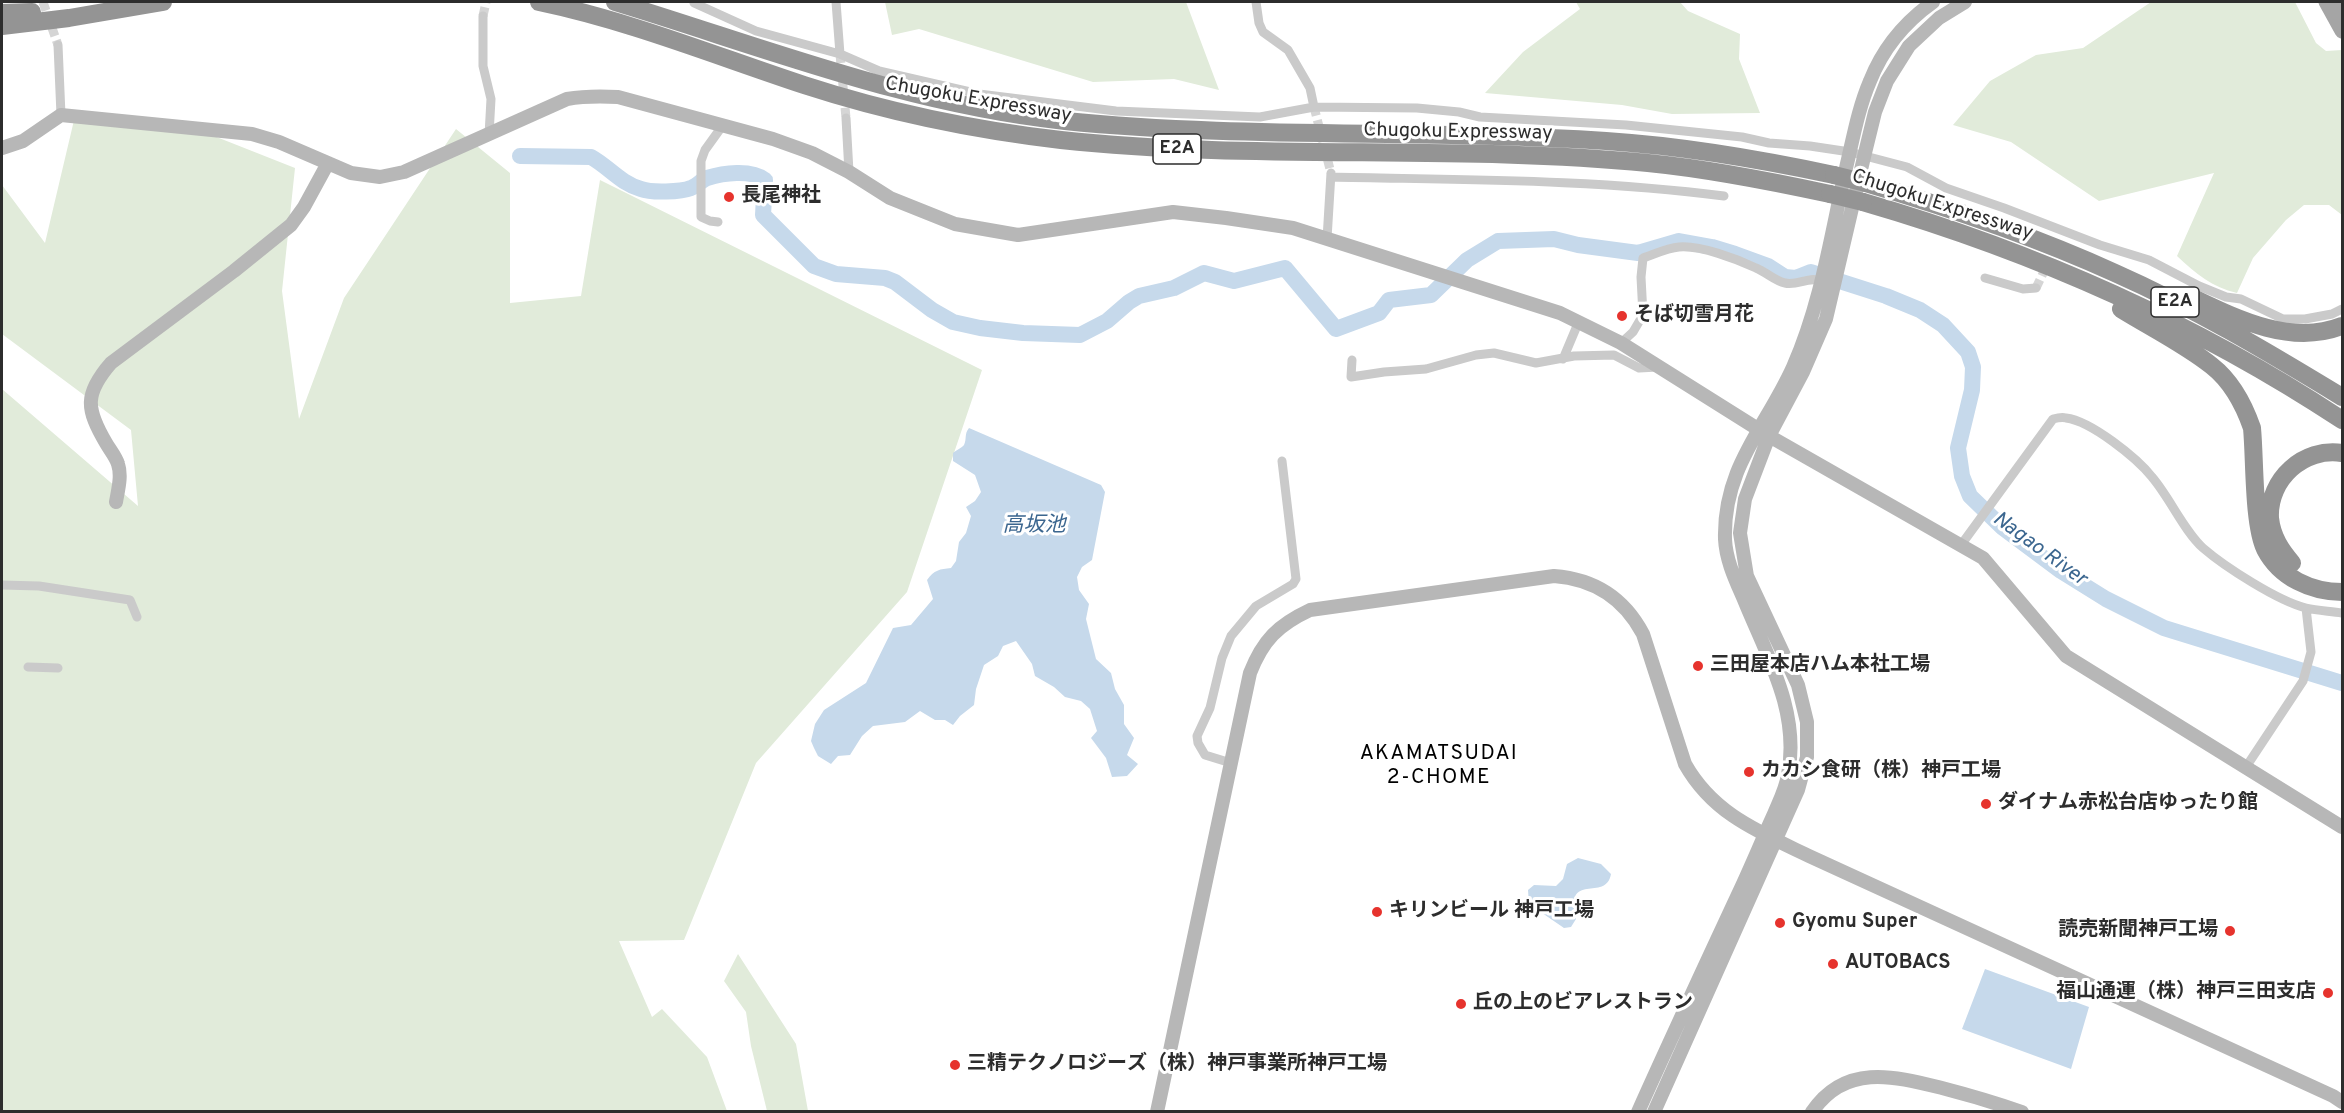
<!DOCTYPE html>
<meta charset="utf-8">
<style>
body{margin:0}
#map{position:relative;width:2344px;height:1113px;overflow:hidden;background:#fff;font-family:Overpass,sans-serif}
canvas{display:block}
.frame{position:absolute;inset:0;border:3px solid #2d2d2d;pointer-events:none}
</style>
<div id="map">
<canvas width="2344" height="1113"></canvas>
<div class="frame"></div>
</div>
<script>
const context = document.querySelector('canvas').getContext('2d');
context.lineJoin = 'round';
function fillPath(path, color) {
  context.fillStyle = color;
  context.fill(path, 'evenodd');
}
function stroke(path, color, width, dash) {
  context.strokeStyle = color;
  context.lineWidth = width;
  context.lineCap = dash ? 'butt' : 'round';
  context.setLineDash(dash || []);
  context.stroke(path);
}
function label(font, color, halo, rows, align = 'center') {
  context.font = font + ' Overpass,"Noto Sans JP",sans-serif';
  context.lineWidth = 6;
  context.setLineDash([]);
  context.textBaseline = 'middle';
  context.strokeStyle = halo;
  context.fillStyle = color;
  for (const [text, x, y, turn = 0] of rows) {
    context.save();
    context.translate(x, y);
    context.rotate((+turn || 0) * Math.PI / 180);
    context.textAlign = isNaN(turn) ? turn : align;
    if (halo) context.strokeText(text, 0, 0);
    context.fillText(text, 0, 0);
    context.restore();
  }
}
const green = new Path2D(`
 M885,2h301l33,88 -45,-11 -81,3 -174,-53 -27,6z
 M1576,2h104l8,9 52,23 -1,25 21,54 -88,1 -50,-9 -137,-12 38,-41 57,-43z
 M2151,2h144l21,41 10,8 16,-1v165l-13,-10h-25l-18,15 -33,38 -16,35c-25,-6 -41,-19 -60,-37l37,-83 -115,28 -88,-59 -58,-17 37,-44 46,-26 47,-7z
 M75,116l139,20 81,32 -13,123 17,128 45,-121 112,-169 54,44v130l71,-7 19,-116 382,190 -75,222 -151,171 -72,177 -65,1 33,76 10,-8 45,48 20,54h-725v-722l136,117 -7,-76 -129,-96v-149l43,58z
 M738,954l58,90 12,67h-41l-16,-65 -5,-34 -22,-31z`);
const water = new Path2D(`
 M969,428l132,57 4,7 -13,68 -10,7 -5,10 2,13 10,14 -3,15 10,40 15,14 4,16 9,16v19l10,14 -7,17 11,9 -11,12 -15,1 -6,-19 -15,-20 6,-7 -7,-22 -9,-8 -16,-4 -11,-10 -19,-11 -3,-12 -16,-23 -13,5 -5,10 -14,9 -8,24 -2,16 -14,11 -7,9 -8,-5h-10l-15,-9 -15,11 -32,4 -11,10 -12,19 -12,1 -7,8 -13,-8 -4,-8 -3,-7 4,-17 9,-14 42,-27 27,-55 18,-3 22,-26 -6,-19c7,-10 13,-11 24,-12l5,-7 3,-19 7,-9 5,-17 -5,-9 9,-6 6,-9 -6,-17 -22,-14v-8c3,-3 9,-5 11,-8 3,-6 0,-11 5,-17z
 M1578,858l23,6 10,10c-5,29 -47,-4 -35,45l-5,8 -7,1 -35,-24 -1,-14 6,-5 22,1 7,-7 4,-15z
 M1985,969l104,38 -18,62 -109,-40z`);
const river = new Path2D(`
 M520,156l71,1c18,10 29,26 50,32 10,4 40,3 50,-1 6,-2 11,-8 16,-10 16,-5 44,-9 58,2l-2,35 51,51 22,8 49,4 10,4 37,28 21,12 27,6 43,5 57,2 27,-14 22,-19 10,-6 35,-8 30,-15 30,8 51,-13 51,61 43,-16 10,-13 42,-5 36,-35 31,-19 56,-2 24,6 60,8 41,-12 33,6 23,7 33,12 17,11 11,1 15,-6 75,24 34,14 23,15 25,27 5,15 -1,23 -14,58 4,28 8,20 32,31 59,44 45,28 58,29 178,55`);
const streetTunnel = new Path2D(`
 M43,2l15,43
 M483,16l3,-14
 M840,54l6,64
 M1314,107l17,66
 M2036,288l12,-25`);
const street = new Path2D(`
 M836,2l4,52
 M1256,2l3,21 4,9 25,18 22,38 4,19
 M694,3l62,28 84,23 39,17 100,23 137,17 144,6 54,-10 103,1 42,4 21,5 146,8 116,12 27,6 41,3 40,6 57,15 39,21 58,20 96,37 49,15 50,26 27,11 15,2 42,20h22l27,-5 10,-5
 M483,16v50l8,33 -2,36
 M58,45l3,70
 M846,118l3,54
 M1331,177c131,3 263,2 393,19
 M718,222l-8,-1 -9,-4v-56l4,-11 18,-25
 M1327,239l4,-66
 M1985,278l38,11 13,-1
 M1621,343l12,-11 10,-17 -2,-38 2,-19c12,-4 24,-10 36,-11 21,-2 58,12 77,21 10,4 19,13 29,15 13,3 23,-7 36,-2
 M1563,359l16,-38
 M1352,360l-1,17 33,-5 42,-3 50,-14 18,-2 42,10 38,-7 40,-1 25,13 19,-1
 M1961,545l92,-126c4,-1 9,-2 13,-1 25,3 71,40 86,59 18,21 32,54 51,71 22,19 75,53 103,60 12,3 25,3 36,5
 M2,585l37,1 91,14 7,17
 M28,667l30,1
 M1231,763l-26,-8 -7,-12 -1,-7 13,-28 12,-50 9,-22 25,-30 37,-22 3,-5 -14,-118
 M2246,767l57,-86 8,-29 -5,-44`);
const secondary = new Path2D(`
 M2,148l21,-7 38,-26 191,19 27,8 72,31 29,4 24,-5 163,-73c17,-3 33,-3 51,-2l155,42 39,14 37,19 41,26 65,26 63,11 155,-23 53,6 67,10 267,85 61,30 148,93 214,122 83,98 276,171
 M116,502c2,-12 6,-26 2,-38 -2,-7 -8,-14 -12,-21 -20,-34 -22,-49 5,-80l123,-92 57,-46 13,-18 24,-44
 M1157,1112l93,-439c13,-33 28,-48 60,-63l244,-34c40,3 70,22 89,58l42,130c28,50 74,68 124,92l524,240 9,6
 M1638,1112c34,-76 69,-151 104,-226 11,-24 21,-48 32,-72 5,-12 12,-26 14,-39 12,-63 -20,-117 -43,-173 -9,-21 -19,-41 -20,-63 -2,-72 41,-112 68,-172 28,-63 38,-132 53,-199 7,-29 12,-59 24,-87 13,-33 35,-59 63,-79
 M1654,1112l144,-322 9,-33v-35l-9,-37 -51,-109 -7,-43 5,-34 24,-63 34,-64 23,-53 38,-162 11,-45 12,-31 22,-35 30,-28 26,-16
 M1812,1112c33,-49 82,-36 130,-24 27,7 54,15 80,24`);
const primary = new Path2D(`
 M2326,2l16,29
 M2339,2l3,6`);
const highway = new Path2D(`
 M539,2c91,19 177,54 265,83 83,27 170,45 257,55 195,21 392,4 587,23 61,6 122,18 182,31
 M615,2c151,46 291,102 450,119 180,18 361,8 541,20 77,5 153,18 228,34
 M2,13l30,-1
 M2,26l67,-8 94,-16
 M1866,183c85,25 168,53 249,90 79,35 153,79 227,124
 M1863,202c169,49 332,121 479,218
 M2191,297c46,22 100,49 151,29
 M2121,309c29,18 65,36 91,57 19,15 32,39 40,62 3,31 1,95 13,121 15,29 47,43 77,43
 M2292,563c-11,-13 -20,-26 -22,-45 -2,-39 34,-71 72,-65`);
const highwayBridge = new Path2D(`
 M1834,175l32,8
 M1830,194l33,8`);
const markers = [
 [729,197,6,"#e6332d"],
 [1622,316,6,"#e6332d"],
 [1698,666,6,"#e6332d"],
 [1749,772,6,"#e6332d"],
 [1986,804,6,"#e6332d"],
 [1377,912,6,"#e6332d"],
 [1780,923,6,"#e6332d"],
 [2230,931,6,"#e6332d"],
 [1833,964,6,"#e6332d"],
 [2328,993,6,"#e6332d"],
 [1461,1004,6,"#e6332d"],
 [955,1065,6,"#e6332d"]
];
const shields = [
 [1177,149,48],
 [2175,302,48]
];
const shieldNames = [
 ["E2A",1177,149],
 ["E2A",2175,302]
];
const streetNames = [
 ["Chugoku Expressway",978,101,10],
 ["Chugoku Expressway",1458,133,1],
 ["Chugoku Expressway",1942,206,18]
];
const poiNames = [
 ["長尾神社",741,197],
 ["そば切雪月花",1634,316],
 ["三田屋本店ハム本社工場",1710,666],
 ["カカシ食研（株）神戸工場",1761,772],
 ["ダイナム赤松台店ゆったり館",1998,804],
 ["キリンビール 神戸工場",1389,912],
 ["Gyomu Super",1792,923],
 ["読売新聞神戸工場",2218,931,"right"],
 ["AUTOBACS",1845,964],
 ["福山通運（株）神戸三田支店",2316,993,"right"],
 ["丘の上のビアレストラン",1473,1004],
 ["三精テクノロジーズ（株）神戸事業所神戸工場",967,1065]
];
const waterNames = [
 ["高坂池",1034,527],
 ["Nagao River",2039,550,36]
];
const neighbourhoodNames = [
 ["AKAMATSUDAI",1439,755],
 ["2-CHOME",1439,779]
];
fillPath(green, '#e1ebda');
fillPath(water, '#c6d9eb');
stroke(river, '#c6d9eb', 16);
stroke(streetTunnel, '#d5d5d5', 9, [9, 4.5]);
stroke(street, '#cacaca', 9);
stroke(secondary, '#b7b7b7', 14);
stroke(primary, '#a5a5a5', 15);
stroke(highway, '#949494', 18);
stroke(highwayBridge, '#949494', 18);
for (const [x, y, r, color] of markers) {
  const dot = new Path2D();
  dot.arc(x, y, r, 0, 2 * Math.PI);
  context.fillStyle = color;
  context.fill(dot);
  stroke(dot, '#fff', 2);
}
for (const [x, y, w] of shields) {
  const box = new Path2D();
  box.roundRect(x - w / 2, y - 15, w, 30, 4.5);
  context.fillStyle = '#fff';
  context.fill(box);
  stroke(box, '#2d2d2d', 1.5);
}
label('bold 18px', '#2d2d2d', null, shieldNames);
label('20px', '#2d2d2d', '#fff', streetNames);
label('bold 20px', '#2d2d2d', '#fff', poiNames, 'left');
label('italic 21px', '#3b668f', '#fff', waterNames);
context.letterSpacing = '1.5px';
label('21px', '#000', '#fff', neighbourhoodNames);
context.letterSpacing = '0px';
</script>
